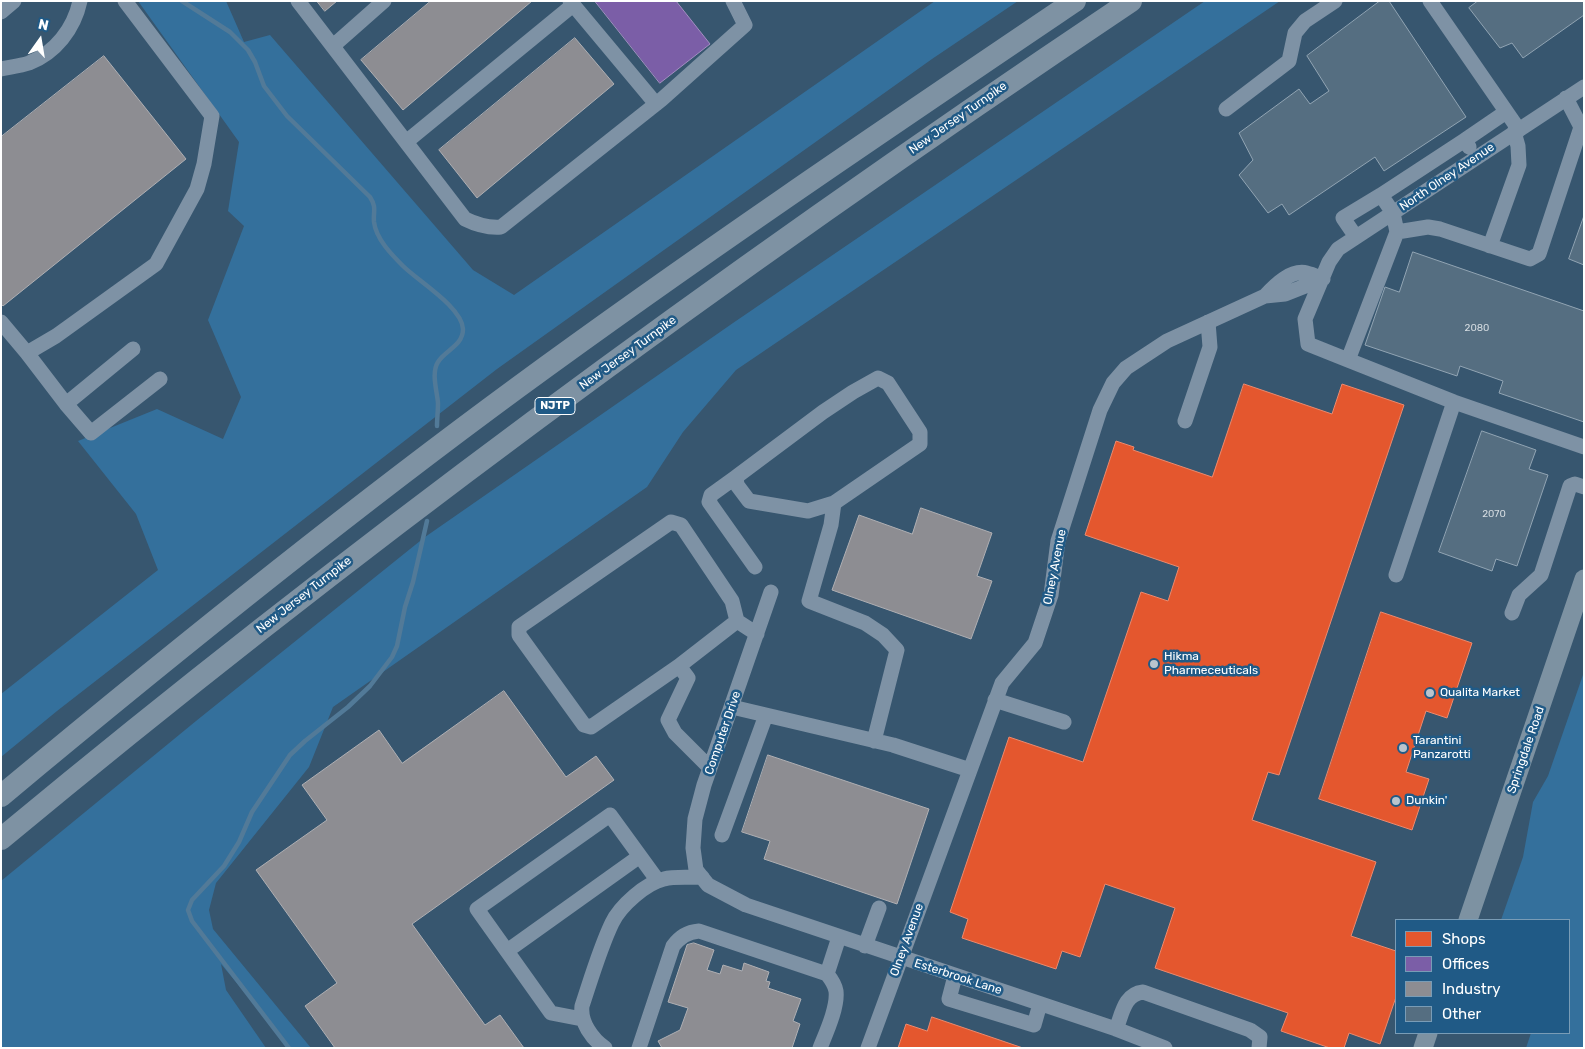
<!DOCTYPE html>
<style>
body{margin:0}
#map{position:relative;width:1585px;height:1049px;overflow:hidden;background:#37566f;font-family:Rubik,sans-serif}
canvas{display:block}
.frame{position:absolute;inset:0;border:2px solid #fff;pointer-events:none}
.legend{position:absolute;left:1395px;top:919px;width:175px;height:115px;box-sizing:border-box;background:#205a86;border:1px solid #799cb6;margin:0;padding:6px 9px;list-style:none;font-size:15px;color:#fff}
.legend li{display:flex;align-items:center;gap:10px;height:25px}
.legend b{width:25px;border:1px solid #799cb6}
.north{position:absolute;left:15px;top:15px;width:50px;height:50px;-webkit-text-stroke:4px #205a86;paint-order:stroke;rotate:13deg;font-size:14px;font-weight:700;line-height:20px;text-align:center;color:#fff}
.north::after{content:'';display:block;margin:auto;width:18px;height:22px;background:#fff;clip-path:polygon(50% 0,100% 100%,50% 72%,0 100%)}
</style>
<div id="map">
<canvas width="1585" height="1049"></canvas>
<div class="frame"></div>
<ul class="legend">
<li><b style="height:14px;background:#e4572e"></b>Shops</li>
<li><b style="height:14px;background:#7b5ea7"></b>Offices</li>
<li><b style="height:14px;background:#8d8d92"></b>Industry</li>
<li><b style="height:14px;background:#556e81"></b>Other</li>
</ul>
<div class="north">N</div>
</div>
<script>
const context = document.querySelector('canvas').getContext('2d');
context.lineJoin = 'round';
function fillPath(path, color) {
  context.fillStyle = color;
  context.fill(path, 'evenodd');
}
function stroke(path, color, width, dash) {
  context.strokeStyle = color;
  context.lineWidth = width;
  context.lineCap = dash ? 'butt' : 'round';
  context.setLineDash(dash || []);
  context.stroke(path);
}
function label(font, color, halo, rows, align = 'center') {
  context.font = font + ' Rubik,sans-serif';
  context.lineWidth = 5;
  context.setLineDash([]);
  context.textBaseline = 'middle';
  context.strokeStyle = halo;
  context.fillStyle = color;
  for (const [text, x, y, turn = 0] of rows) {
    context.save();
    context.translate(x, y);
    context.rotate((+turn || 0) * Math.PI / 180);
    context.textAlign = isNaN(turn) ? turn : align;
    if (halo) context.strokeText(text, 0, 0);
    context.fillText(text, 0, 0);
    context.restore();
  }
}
const green = new Path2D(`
 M138,1h88l18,41 26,-7 203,235 41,25 421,-294h83l-86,58 -435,310 -440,342 -56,46v-63l157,-124 -22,-56 -58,-73 79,-32 66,30 18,-42 -33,-77 36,-94 -16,-15 11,-69z
 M1205,1h75l-544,369 -53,62 -36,55 -314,220 -24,60 -93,116 -7,27 4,19 98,119h-20l-70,-84 5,26 40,58h-265v-167l195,-160 229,-184 308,-214z
 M1584,672v376h-58l5,-15h38v-113h-68l22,-63 10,-55 15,-26z`);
const shops = new Path2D(`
 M1244,384l88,30 10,-30 62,21 -125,370 -11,-3 -16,48 124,42 -25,74 45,15v46l-16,47 -31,-11 -5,15h-14l-49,-17 7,-18 -133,-45 20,-60 -70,-24 -25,73 -18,-6 -6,18 -94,-31 6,-19 -18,-7 59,-175 74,25 58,-170 27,9 11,-34 -94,-32 31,-94 18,6 -1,3 79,27z
 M1381,612l91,31 -25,75 -21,-7 -20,61 23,7 -17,51 -93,-31z
 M932,1017l91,31h-125l8,-24 21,7z`);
const offices = new Path2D(`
 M595,1h81l34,43 -50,39z`);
const industry = new Path2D(`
 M317,1h20l-12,10z
 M431,1h101l-129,109 -42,-50z
 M575,38l39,46 -137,114 -38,-48z
 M104,56l82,103 -183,147 -2,-2v-167z
 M921,508l71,25 -15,43 15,5 -21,58 -139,-49 27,-75 53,19z
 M504,691l62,86 30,-21 18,24 -202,144 73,101 15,-10 24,33h-189l-30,-42 32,-23 -81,-113 71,-50 -25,-35 77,-55 23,33z
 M768,755l161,54 -32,95 -133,-45 6,-18 -28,-9z
 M694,943l20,7 -7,20 13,4 3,-9 19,6 2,-8 25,9 -3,9 4,1 -2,6 33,11 -8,22 7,3 -8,24h-130l-4,-7 22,-11 8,-22 -20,-6 19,-57z`);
const stream = new Path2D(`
 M182,1l48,31 18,18 7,12 9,24 23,30 83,81c7,11 3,14 4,25 2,17 18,33 29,44 15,15 59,41 60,63 0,17 -18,21 -25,33 -7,11 -1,29 0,41 0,8 -1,16 -1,23
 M289,1048l-97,-127 -4,-11 4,-10 32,-34 15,-24 13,-30 38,-57 15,-14 43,-34 22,-21 22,-29 5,-11 8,-39 8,-25 14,-61`);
const building = new Path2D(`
 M1380,1h9l77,116 -82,54 -9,-14 -86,58 -7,-11 -14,9 -29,-38 14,-15 -14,-27 60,-44 11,15 19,-13 -22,-35z
 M1478,1h106v14l-61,43 -11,-15 -12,5 -31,-40z
 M1584,216v49l-15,-6z
 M1413,252l171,59v111l-85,-29 4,-12 -43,-15 -3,10 -92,-31 20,-58 14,5z
 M1482,431l54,19 -7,19 19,6 -31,91 -21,-7 -4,12 -53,-19z`);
const minor = new Path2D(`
 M298,1l167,218c12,6 22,9 36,8l160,-127 84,-75 -12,-24
 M570,1l86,103
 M1430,1l89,129
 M1,12l13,-11
 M333,46l51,-45
 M1,69c9,-2 19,-3 28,-6 26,-10 45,-34 51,-62
 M1226,109l63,-48 6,-28 10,-12 30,-20
 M1465,140l-84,55 12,18 4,19 -49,128 106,42 130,45
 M406,142l167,-137
 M1469,147l-4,-7 41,-28
 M1397,232l31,-5 12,2 90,30 9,-5 42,-127 -15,-29
 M1356,237l-13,-19 38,-23
 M1490,246l29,-81 -1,-19 -4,-14
 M1,322l26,31 29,-17 100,-72 41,-75 7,-25 8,-48 -87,-115
 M27,353l39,51 67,-55
 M1348,360l-40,-16 -3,-25 24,-57 9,-13 246,-162
 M878,378l10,5 32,49v12l-86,59 -26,8 -59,-10 -12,-16 -1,-8 87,-65 30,-20z
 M66,404l25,29 69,-54
 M1185,421l25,-74 -2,-25
 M736,477l-25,18 -2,7 46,65
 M834,503l-3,22 -22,76 56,22 18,12 14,15 -23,91
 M1396,575l58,-173
 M771,592l-67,193 -9,34 -2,29 3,22 12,15 38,20 370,124 49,19
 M1512,613l7,-18 22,-20 29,-89 5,-2 9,3
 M679,666l58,-45
 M995,700l69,22
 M732,707l161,38 77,25
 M710,768l-35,-35 -7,-13 20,-42 -9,-12 -88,61 -7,-2 -65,-90v-8l152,-105 10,3 51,76 5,20 20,13
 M722,835l44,-120
 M865,946l14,-38
 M507,951l133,-95
 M827,974l12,-37
 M955,976l-6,23 85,26 6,-21
 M582,1019l-31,-6 -74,-104 133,-94 48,66
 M1116,1029c6,-14 8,-35 27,-37l107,38 10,7 -1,11
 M605,1048c-13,-9 -25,-26 -23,-42 9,-27 18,-58 30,-83 8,-17 34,-40 52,-44 11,-3 26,-1 38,-2
 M639,1048l34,-102c7,-9 14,-14 26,-15l128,43c4,5 8,11 9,17 2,16 -10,42 -16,57
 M868,1048l134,-365 33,-40 16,-48 7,-54 42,-131 13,-27 13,-15 41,-27 98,-45 20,-2 38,-15c-5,-2 -11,-5 -16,-6 -16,-4 -32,12 -42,23`);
const major = new Path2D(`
 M1468,920l116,-341
 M1423,1048l5,-15`);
const highway = new Path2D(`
 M1,796c168,-140 339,-278 516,-408 183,-134 370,-260 558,-387
 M1,839c361,-300 740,-577 1130,-838`);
const markers = [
 [1154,664,5,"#b9c4cd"],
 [1430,693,5,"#b9c4cd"],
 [1403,748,5,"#b9c4cd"],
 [1396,801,5,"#b9c4cd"]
];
const numberNames = [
 ["2080",1477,328],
 ["2070",1494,514]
];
const shields = [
 [555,406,40]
];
const shieldNames = [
 ["NJTP",555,406]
];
const streetNames = [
 ["New Jersey Turnpike",958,118,-35],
 ["North Olney Avenue",1447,177,-34],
 ["New Jersey Turnpike",628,353,-36],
 ["Olney Avenue",1055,567,-79],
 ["New Jersey Turnpike",304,595,-38],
 ["Computer Drive",723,733,-71],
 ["Springdale Road",1526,750,-71],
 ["Olney Avenue",907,940,-70],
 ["Esterbrook Lane",958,977,18]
];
const poiNames = [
 ["Hikma",1164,657],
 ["Pharmeceuticals",1164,671],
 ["Qualita Market",1440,693],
 ["Tarantini",1413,741],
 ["Panzarotti",1413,755],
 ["Dunkin'",1406,801]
];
fillPath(green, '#34709c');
fillPath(shops, '#e4572e');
stroke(shops, '#ec896d', 1);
fillPath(offices, '#7b5ea7');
stroke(offices, '#a38ec1', 1);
fillPath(industry, '#8d8d92');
stroke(industry, '#afafb3', 1);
stroke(stream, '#527a98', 4.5);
fillPath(building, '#556e81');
stroke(building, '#91a4b3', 1);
stroke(minor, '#7e92a5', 15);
stroke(major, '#7d92a2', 19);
stroke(highway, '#7e92a3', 22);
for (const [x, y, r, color] of markers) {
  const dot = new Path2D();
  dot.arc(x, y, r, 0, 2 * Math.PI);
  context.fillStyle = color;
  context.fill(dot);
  stroke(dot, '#205a86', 2);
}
label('10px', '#d4dbe0', null, numberNames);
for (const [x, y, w] of shields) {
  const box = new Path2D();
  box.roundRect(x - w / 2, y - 8.5, w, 17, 4);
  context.fillStyle = '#205a86';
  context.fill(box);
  stroke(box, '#fff', 1);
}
label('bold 11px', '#fff', null, shieldNames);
label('12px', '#fff', '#205a86', streetNames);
label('12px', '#fff', '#205a86', poiNames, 'left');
</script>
